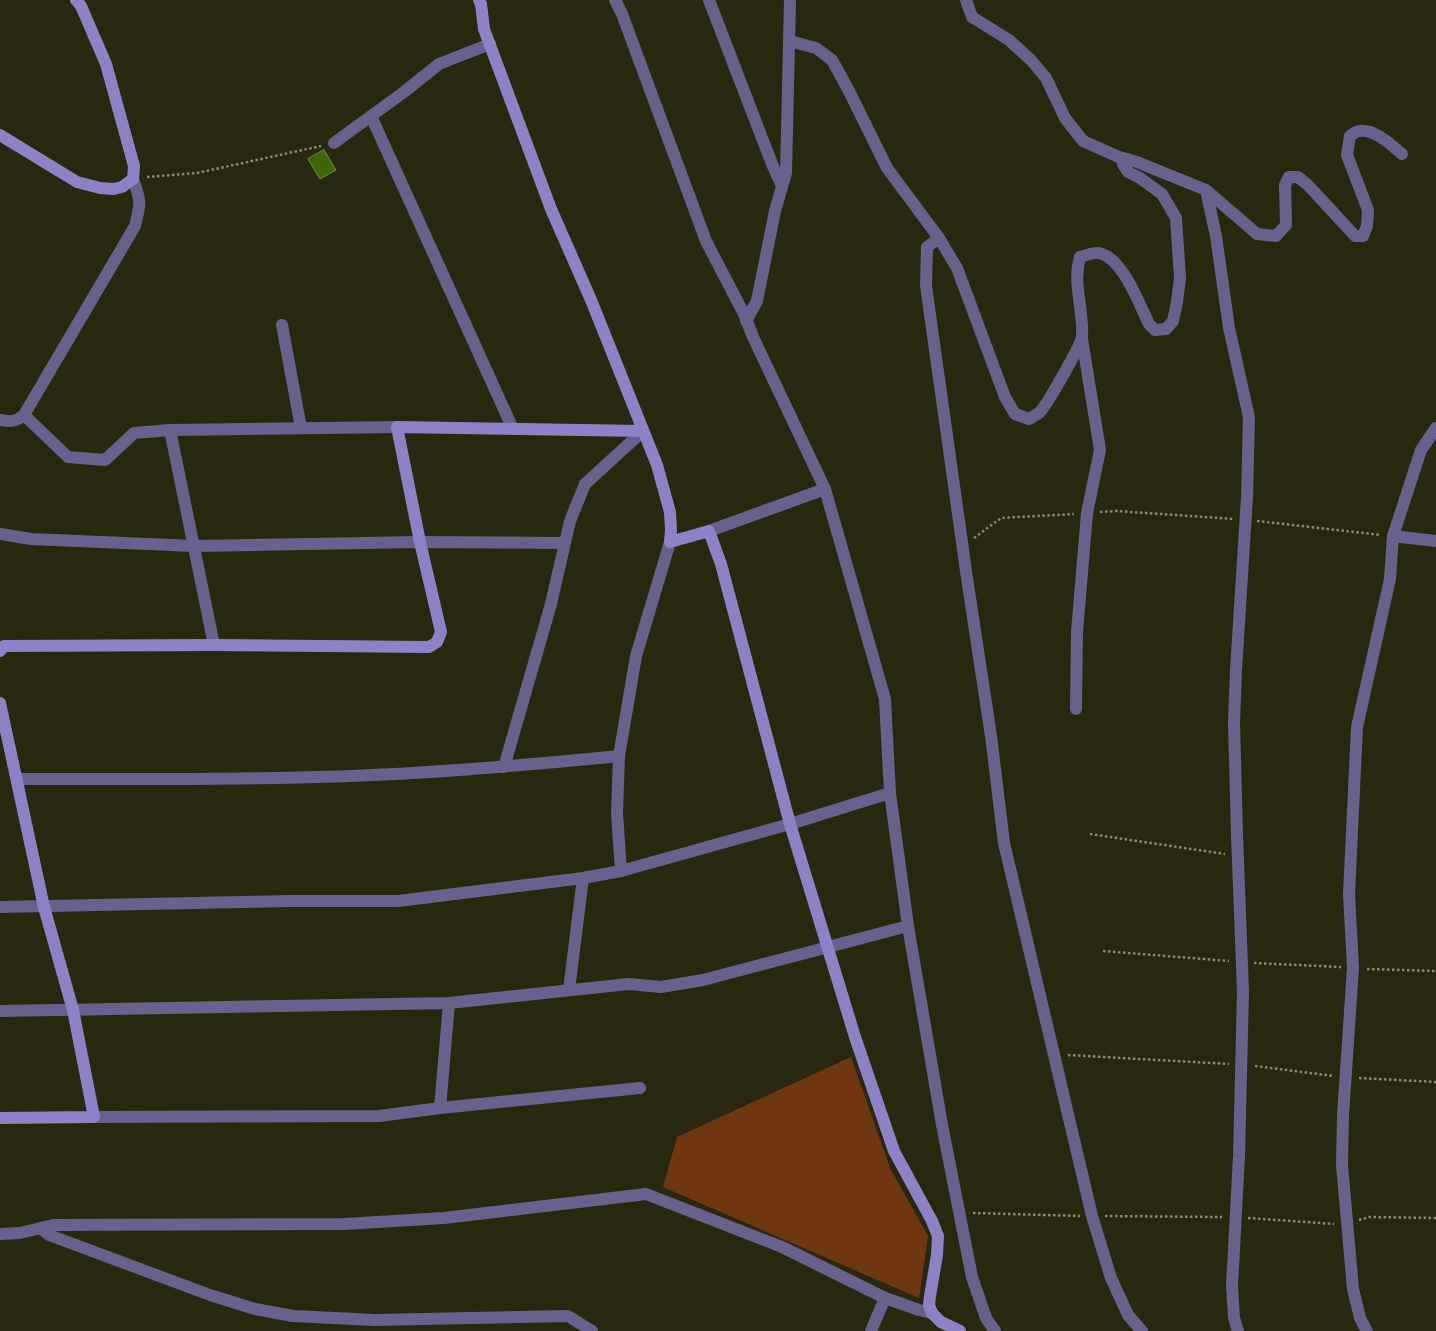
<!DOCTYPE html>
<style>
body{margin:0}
canvas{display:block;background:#27280d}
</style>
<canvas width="1436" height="1331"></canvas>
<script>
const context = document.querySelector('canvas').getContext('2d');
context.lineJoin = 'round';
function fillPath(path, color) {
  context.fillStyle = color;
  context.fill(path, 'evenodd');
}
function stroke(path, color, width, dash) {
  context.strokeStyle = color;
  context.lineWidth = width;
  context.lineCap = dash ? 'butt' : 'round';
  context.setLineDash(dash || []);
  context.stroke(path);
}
const green = new Path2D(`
 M851,1057l39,111 38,68 -9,62 -256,-111 14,-50z`);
const building = new Path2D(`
 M324,150l12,20 -16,9 -12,-20z`);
const path = new Path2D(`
 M147,177l50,-4 124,-27
 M1100,512l17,-1 117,8
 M1257,521l124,14
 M974,538l27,-20 73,-4
 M1090,834l135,20
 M1103,951l126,10
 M1254,963l87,4
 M1367,969l69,2
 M1068,1055l161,9
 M1255,1066l79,10
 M1359,1078l77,4
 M973,1213l107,3
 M1105,1216l117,1
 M1248,1218l86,6
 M1359,1220l10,-3 67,1`);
const street = new Path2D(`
 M615,0l7,14 84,227 39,75 8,21 72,152 60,210 5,94 18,133 34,199 30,152 14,41 9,13
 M709,0l63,164 10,22
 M966,0l6,17 37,23 22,20 15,18 19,40 18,23 36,16 18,5 69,28 51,44 19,2 10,-11 -1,-40 4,-8h9l10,8 47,51h8l4,-10 1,-16 -21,-55 3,-19c3,-2 6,-5 10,-5 15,-2 31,14 42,23
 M789,41l27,7 16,12 17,31 38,77 52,70 18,30 48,129 10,17 14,5c3,-2 7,-4 10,-6 7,-6 42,-68 43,-76 2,-27 -10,-54 -2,-80 5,-1 13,-5 19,-4 24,5 40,51 50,71l6,6 11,-1 7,-8 4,-19 3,-24 -4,-60 -14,-24 -22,-16 -12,-6 -5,-8 5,-5
 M371,116l142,313
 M334,143l70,-51 35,-28 51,-20
 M1206,190l10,46 13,92 20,89 -2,80 -11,173 -2,52 3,113 6,157 -4,164 -7,130 2,32 4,13
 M939,238l-12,9 -1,39 41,292 24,158 13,107 88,373 19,62 17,37 14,16
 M746,321l11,-20 18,-90 11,-38 4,-173
 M282,325l19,103
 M24,415l44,42 37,3 29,-27 36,-3 227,-3
 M0,420c10,2 16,2 24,-5l111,-189c6,-23 6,-25 -2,-47
 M170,430l44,215
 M709,531l116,-42
 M0,534l31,5 163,7 226,-4 145,1
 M1393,536l43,5
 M1076,709l1,-77 10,-119 13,-63 -18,-111
 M504,767l47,-163 19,-83 15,-37 58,-53
 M17,779c100,0 200,1 299,-2 102,-2 203,-11 303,-21
 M621,871l-4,-58 2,-57 17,-100 34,-114
 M0,907l291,-6h107l185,-23 38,-7 169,-47 100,-31
 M569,990l14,-112
 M0,1011l449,-8 180,-19 32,3 42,-7 205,-54
 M440,1108l9,-105
 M94,1117l285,-1 61,-8 200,-20
 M40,1228l9,7 161,60 45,14 38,7 82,4 193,-4 24,15
 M0,1234l20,-1 33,-8 291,-1 100,-6 202,-24 136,53 103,51 34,12 13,3
 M871,1331l14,-33
 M1367,1331l-7,-13 -7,-29 -11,-124 1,-50 10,-147 -4,-74 8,-167 33,-148 3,-43 28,-86 15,-22`);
const secondary = new Path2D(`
 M479,0l2,4 3,25 67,180 40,91 66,165 13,47 1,18 -1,12 39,-11 12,33 69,260 65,213 39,114 38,70 6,15 -1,19 -7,41 -1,9 3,8 9,9 19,9
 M0,135l77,47 23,6 14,1 8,-2 11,-8 1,-13 -28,-102 -25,-58 -5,-6
 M0,651l4,-5 210,-1 215,2 8,-5 4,-10 -21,-90 -23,-115 246,4
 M0,703l44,204 29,103 21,107 -94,1`);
fillPath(green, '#6e370f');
fillPath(building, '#3e6506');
stroke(building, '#6e934c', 1);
stroke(path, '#8a8c6a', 2.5, [2.5, 2.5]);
stroke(street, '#68618d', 12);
stroke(secondary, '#8e81c7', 12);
</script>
